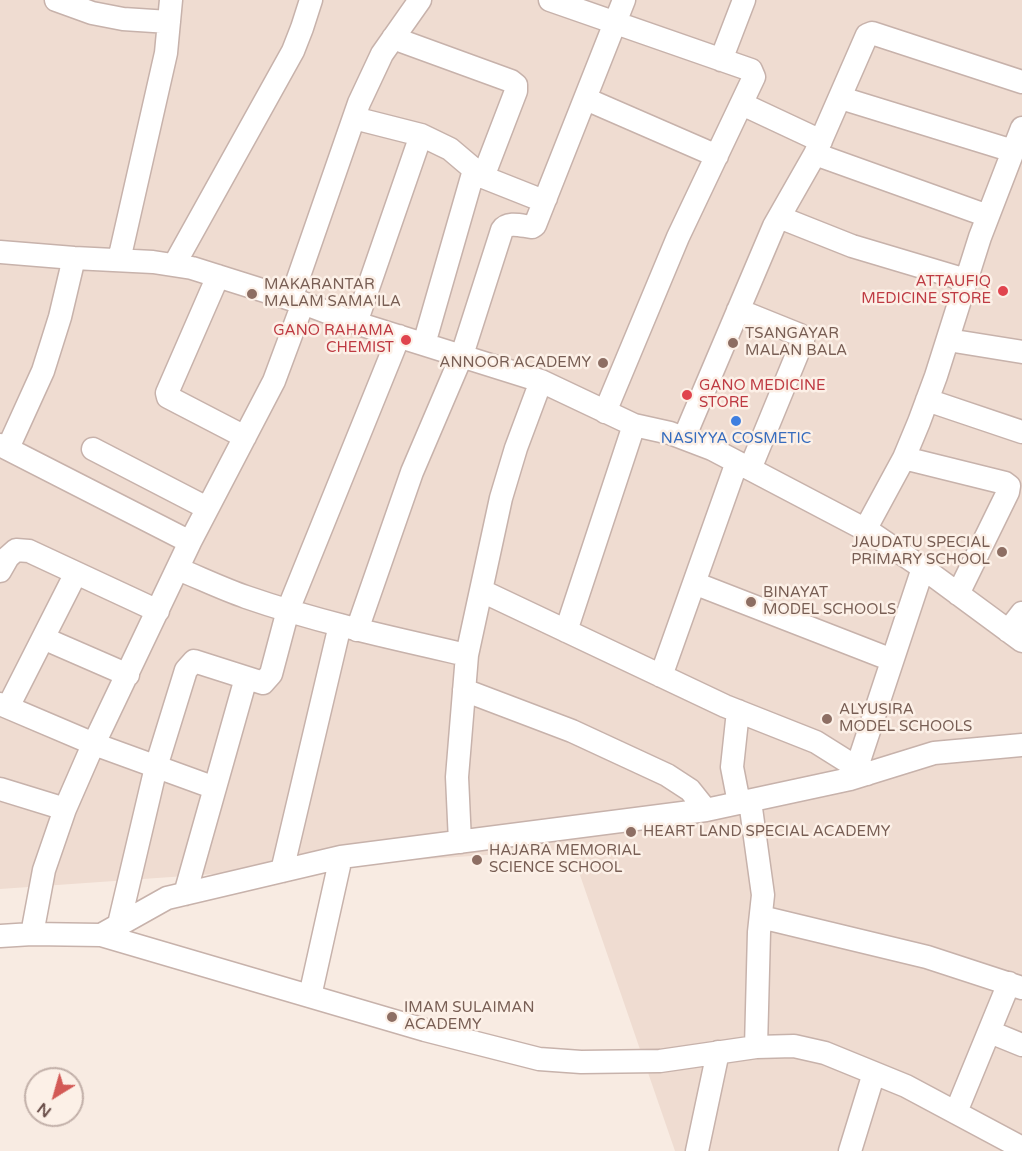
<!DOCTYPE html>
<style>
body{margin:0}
#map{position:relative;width:1022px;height:1151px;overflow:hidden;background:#f8ebe2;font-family:"Varela Round",sans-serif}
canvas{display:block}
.north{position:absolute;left:24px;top:1067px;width:60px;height:60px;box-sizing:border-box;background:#fcf0e7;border:2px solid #c2b0a9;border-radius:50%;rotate:217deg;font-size:16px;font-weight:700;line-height:24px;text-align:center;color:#6c514c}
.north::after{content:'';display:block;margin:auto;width:21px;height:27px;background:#d35a56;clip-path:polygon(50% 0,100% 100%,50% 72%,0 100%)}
</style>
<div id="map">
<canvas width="1022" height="1151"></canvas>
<div class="north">N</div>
</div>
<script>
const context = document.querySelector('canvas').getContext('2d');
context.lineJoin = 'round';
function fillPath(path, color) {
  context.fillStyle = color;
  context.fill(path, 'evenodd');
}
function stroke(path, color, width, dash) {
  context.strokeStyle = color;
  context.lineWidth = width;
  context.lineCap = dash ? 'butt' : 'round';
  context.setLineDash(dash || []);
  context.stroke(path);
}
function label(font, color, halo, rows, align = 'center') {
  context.font = font + ' "Varela Round",sans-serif';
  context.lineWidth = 5;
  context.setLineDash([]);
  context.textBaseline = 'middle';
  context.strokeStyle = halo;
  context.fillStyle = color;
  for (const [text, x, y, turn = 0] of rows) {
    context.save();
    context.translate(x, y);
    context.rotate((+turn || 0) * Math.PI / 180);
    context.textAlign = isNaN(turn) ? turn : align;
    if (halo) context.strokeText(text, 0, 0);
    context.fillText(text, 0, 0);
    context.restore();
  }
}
const residential = new Path2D(`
 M0,0h1022v1151h-347l-104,-302 -571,40z`);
const street = new Path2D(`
 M56,0l36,13 31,6 46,3
 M550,0l201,70 3,7 -76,160 -73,175
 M393,38l118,43 5,4v6l-33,86
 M721,60l23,-60
 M841,98l172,53
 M586,99l131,57
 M742,104l79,37
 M354,118l67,17 29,14 33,28 53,21h10
 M815,154l173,62
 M779,217l73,29 114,34
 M0,252l74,6 79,4 39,6 111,35 53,20 185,58 93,44 36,8 42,16 158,83 53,36 99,73
 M119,260l47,-207 5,-53
 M174,265l119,-214 9,-23 9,-28
 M218,276l-51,117 1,4 77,40
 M291,299l68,-196 23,-49 38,-54
 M738,310l62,25 3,5 -53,129
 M356,323l65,-188
 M948,340l74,12
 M424,344l50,-174
 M927,400l95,32
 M684,438l90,-212 41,-72 52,-119 5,-2 150,49
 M0,445l190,97
 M8,448l35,-77 17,-54 14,-59
 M93,449l114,59
 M904,458l101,25 4,3 -1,6 -50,102
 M865,530l39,-72 15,-36 17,-46 44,-139 42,-109
 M178,569c22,9 45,20 68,28 72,25 146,41 221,58
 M0,571l8,-14 8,-7 13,1 129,60
 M694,583l198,77
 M482,591l243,115 91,36 51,32
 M357,630l55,-158 50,-117 40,-125c6,-9 20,-4 30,-3l3,-2 89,-225
 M566,631l68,-206
 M1008,631l14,-18
 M43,638l85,37
 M661,676l76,-214
 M464,690l108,41 95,44 23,15 16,20
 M0,704l94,40 121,44
 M8,707l68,-134
 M738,711l-6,56 7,36
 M857,767l66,-199
 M0,789l65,20
 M750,801l13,94 -4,37 -3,115
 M460,842l-3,-65 10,-122 34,-157 15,-50 25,-67
 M282,871l58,-246
 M185,894l61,-216
 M761,917l166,40 95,31
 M119,924l37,-157 30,-97 8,-9 69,22 8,-9 17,-64 111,-274
 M32,934l12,-64 21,-61 24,-55 101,-212 84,-161 29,-78
 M101,935l66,-37 174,-41 365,-47 144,-31 84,-26 88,-8
 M0,936l32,-2 69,1 324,95 114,29 42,3 79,-1 96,-14 38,-1 31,7 81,33 116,62
 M310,996l31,-139
 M990,1032l32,13
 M956,1112l53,-129
 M697,1151l21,-99
 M850,1151l24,-78`);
const markers = [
 [1003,291,6,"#e0444e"],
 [252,294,6,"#8d6e63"],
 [406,340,6,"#e0444e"],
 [733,343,6,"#8d6e63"],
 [603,363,6,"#8d6e63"],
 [687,395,6,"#e0444e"],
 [736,421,6,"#3f7fe0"],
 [1002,552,6,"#8d6e63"],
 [751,602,6,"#8d6e63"],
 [827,719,6,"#8d6e63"],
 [631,832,6,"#8d6e63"],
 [477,860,6,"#8d6e63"],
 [392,1017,6,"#8d6e63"]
];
const healthNames = [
 ["ATTAUFIQ",991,282],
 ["MEDICINE STORE",991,299],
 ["GANO RAHAMA",394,331],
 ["CHEMIST",394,348],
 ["GANO MEDICINE",699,386,"left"],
 ["STORE",699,403,"left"]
];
const educationNames = [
 ["MAKARANTAR",264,285],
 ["MALAM SAMA'ILA",264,302],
 ["TSANGAYAR",745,334],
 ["MALAN BALA",745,351],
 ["ANNOOR ACADEMY",591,363,"right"],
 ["JAUDATU SPECIAL",990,543,"right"],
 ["PRIMARY SCHOOL",990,560,"right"],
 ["BINAYAT",763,593],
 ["MODEL SCHOOLS",763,610],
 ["ALYUSIRA",839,710],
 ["MODEL SCHOOLS",839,727],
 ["HEART LAND SPECIAL ACADEMY",643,832],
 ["HAJARA MEMORIAL",489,851],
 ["SCIENCE SCHOOL",489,868],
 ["IMAM SULAIMAN",404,1008],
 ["ACADEMY",404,1025]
];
const shopNames = [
 ["NASIYYA COSMETIC",736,439]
];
fillPath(residential, '#efdcd1');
stroke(street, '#c7b2ab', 25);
stroke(street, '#fff', 22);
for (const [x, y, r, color] of markers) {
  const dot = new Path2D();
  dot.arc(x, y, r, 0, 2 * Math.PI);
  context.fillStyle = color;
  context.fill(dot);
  stroke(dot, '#fcf0e7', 2);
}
label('15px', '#be3a42', '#fcf0e7', healthNames, 'right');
label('15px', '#785e54', '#fcf0e7', educationNames, 'left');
label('15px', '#366cbe', '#fcf0e7', shopNames);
</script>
